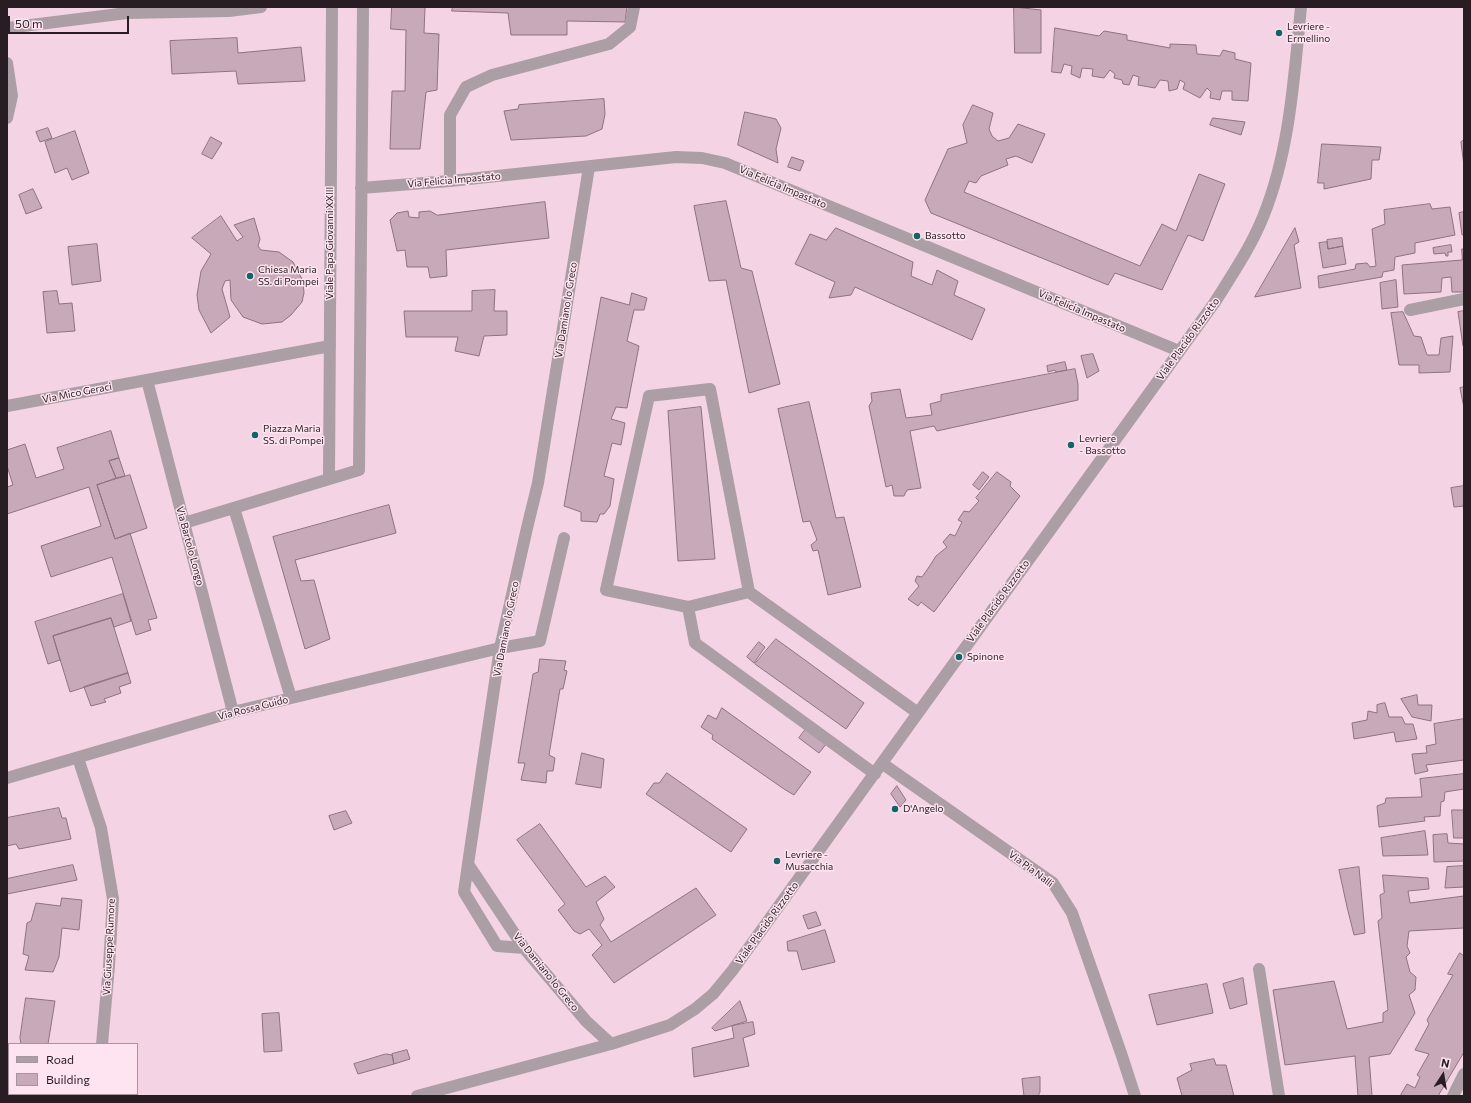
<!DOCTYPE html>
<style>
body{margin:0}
#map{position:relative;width:1471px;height:1103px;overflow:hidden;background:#f4d4e4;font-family:Commissioner,sans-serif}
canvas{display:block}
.frame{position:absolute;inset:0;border:8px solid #281d23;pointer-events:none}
.legend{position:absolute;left:8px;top:1043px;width:130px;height:52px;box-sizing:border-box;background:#fde4f0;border:1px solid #a8949e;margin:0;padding:5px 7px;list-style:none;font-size:12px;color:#281d23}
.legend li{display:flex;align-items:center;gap:8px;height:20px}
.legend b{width:20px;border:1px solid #a8949e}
.north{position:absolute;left:1423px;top:1055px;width:40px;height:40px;-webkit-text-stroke:3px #fde4f0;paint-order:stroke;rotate:12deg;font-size:11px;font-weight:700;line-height:16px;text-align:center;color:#281d23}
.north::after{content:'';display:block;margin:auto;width:14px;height:18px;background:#281d23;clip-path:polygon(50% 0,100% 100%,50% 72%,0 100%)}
.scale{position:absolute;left:8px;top:16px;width:121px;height:18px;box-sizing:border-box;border:2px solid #281d23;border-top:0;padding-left:5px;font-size:12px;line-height:14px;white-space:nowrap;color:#281d23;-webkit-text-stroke:3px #fde4f0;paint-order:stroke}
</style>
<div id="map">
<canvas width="1471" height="1103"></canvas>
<div class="frame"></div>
<ul class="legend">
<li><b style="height:5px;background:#ab9ea5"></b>Road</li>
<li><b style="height:11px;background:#c8a9b9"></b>Building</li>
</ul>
<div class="north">N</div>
<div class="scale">50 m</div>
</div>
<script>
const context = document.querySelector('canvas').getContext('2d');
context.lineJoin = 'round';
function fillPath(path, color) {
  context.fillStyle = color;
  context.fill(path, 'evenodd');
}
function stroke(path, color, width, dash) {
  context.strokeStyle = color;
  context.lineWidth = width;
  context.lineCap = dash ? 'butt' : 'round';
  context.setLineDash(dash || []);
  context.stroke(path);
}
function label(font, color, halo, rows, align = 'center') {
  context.font = font + ' Commissioner,sans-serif';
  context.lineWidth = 3;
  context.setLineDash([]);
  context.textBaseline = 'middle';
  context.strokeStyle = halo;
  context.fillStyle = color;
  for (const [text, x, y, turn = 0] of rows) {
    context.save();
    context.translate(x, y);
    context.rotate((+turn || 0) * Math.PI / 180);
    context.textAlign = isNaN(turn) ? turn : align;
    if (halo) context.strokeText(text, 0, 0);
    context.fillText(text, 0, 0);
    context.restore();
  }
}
const building = new Path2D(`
 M392,7h33l-1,26 15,1 -2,56 -11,2 -6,57h-30l2,-58h13l1,-61 -15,-1z
 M453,7h174l-2,15 -58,-1v14h-56l-3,-22 -56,-2z
 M1014,7l27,3v43h-26z
 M1055,28l44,8 5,-5 23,4v5l43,8v-4l26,1 1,9 23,2 3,-6 12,3v6l16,4 -3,38 -16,-1v-9h-10l-2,9 -10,-2 1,-6 -4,-4 -7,10 -17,-9 2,-6 -5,-3 -3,9 -8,2 -1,-10 -8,-1 -5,8 -17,-3 1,-8 -6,-2 -4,10 -6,-1 -1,-4 -8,-2 1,-4 -5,-4 -6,8 -12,-2 1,-7 -11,-1 -2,10 -9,-4 1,-8 -8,-2 -3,9 -9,-1z
 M237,38l1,15 63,-6 4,34 -67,3 -2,-13 -64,3 -2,-33z
 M604,99l1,15 -3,15 -16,7 -75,4 -7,-29 14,-2 1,-4z
 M973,105l20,8 -4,16 3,7 6,5 11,-3 9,-14 27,10 -13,29 -16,-7 -10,3 2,6 -27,11 -5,7 -7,-2 -5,11 176,74 22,-42 14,7 23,-57 26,10 -22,57 -15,-6 -26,55 -47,-17 -7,12 -177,-72 -6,-13 23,-51 19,-6 -4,-18z
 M745,112l31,7 5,9 -5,21 2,14 -40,-18z
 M1213,118l32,4 -4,13 -31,-10z
 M48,128l4,10 -12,4 -4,-10z
 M75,131l14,42 -17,7 -5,-12 -12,5 -10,-31z
 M211,137l11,6 -10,16 -10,-5z
 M1464,140v26l-3,-24z
 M1322,144l59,3 -2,13h-7l-1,19 -47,10v-6h-6z
 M792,157l12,4 -4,10 -12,-4z
 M33,189l9,19 -16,6 -7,-19z
 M726,201l15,67 11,3 28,113 -31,9 -23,-113 -17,1 -15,-75z
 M545,202l4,36 -103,12 1,26 -17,2 -2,-11h-21l-2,-17 -8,1 -7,-31 7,-7 11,-2 1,6 10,1v-6l11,-1 7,4z
 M1430,204l2,5 18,-2 5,28 -40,8v10l-20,4 -1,13 -11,2 -1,5 -63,11 -1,-12 37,-7 1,-5 11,-1 3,4 6,-1 -4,-37 13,-5 -1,-14z
 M1464,212v22l-2,1 -3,-22z
 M221,216l16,25 6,-4 -9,-12 20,-7 6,21 -2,7 3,4 18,2 14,10 10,19 1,12 -2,9 -11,13 -9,7 -20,2 -19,-7 -12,-17 -1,-20 -5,1 -3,8 8,28 -19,16 -12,-23 -2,-15 4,-24 10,-17 -19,-16z
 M836,228l77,34 -2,14 21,9 5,-15 21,11 -4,14 31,14 -13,31 -117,-53 -4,8 -22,3 6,-16 -40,-18 15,-30 16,6z
 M1295,228l4,14 -5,3 7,43 -46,9z
 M1342,238l1,8 -15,3 -1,-9z
 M1327,242l1,7 15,-3 3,18 -23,4 -4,-25z
 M97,244l4,37 -29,4 -4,-38z
 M1451,245l1,7h-4v4h-2l-1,-3 -11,1 -1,-6z
 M1462,249h2v43h-12l-1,-15 -9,1 -1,14 -37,2 -2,-29 60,-5z
 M1396,280l2,27 -16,2 -2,-26z
 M495,290l-1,21h13v24l-23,1 -5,20 -24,-5 3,-14h-52l-2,-26h68v-20z
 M57,291l2,13 13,-1 3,28 -28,2 -4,-41z
 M632,293l15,5 -3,12h-10l-7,31 12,5 -12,62 -11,-1 -5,12 14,4 -4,22 -9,-2 -8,33 10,3 -4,27 -6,8h-4l-3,8 -16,-1v-9l-17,-6 37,-209 28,8z
 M1464,311v35h-1l-5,-34z
 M1403,312l11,24 7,1 6,18h12l2,-17 12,-2 -3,36 -31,1v-8h-20l-8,-52z
 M1093,354l6,17 -12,7 -6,-22z
 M1065,362l2,8 -11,2 -1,-2 -7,2 -1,-6z
 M1075,369l3,15v16l-141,31 -3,-5 -24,5 11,57 -14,2 -3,6h-10l-2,-11 -6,2 -17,-81 3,-5 -1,-8 29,-4 6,29 26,-3 -2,-11 11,-3v-6z
 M1464,387v21l-4,-20z
 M809,402l27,116 8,-1 17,70 -33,8 -10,-45 -5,1 -2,-6 6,-5 -7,-19 -7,1 -25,-113z
 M701,407l14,152 -37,2 -10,-150z
 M111,431l8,27 -10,3 7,17 -19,7 18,54 15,-6 27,85 -9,2 3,10 -15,5 -24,-78 -61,20 -10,-31 60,-20 -12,-39 -82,27v-27l6,-2 -6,-19v-16l18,-6 11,34 28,-9 -7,-21z
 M119,458l6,18 -9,2 -7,-17z
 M983,472l6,5 -10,13 -6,-5z
 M997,472l14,10 -1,4 10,10 -86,116 -13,-10 -3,4 -10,-7 11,-13 -4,-5 2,-5 5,1 7,-10 7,-11 11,-9 -4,-5 7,-8 5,2 7,-14 -4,-2 6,-9 5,1 10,-11 -3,-3z
 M130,475l17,53 -32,11 -18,-54z
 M1464,486v20l-10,1 -3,-19z
 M389,505l7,28 -101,27 6,21 13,-1 16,59 -25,10 -32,-112z
 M123,594l8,27 -17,6 -3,-9 -58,18 7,24 -12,4 -13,-42z
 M111,618l17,55 -58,19 -17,-56z
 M776,639l88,64 -18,26 -91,-65z
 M759,642l6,5 -11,16 -7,-6z
 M540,659l26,2 -2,9 3,1 -4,18h-3l-11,66 6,3 -2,13h-6l-1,12 -25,-3 4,-17h-7l15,-89 5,-2z
 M128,673l3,10 -12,4 2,6 -17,6 2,3 -15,4 -7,-19z
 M1417,695l1,10h14l-1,16 -19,-4 -11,-18z
 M1385,703l4,14h13l3,7h8l4,15 -21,3 -2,-10 -40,7 -2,-16 15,-3 1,-9 9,2v-8z
 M722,708l89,64 -17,23 -10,-6 -72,-50 1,-4 -12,-8 7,-12 8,4z
 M1464,719v41l-38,5 2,6 -13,3 -3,-20 15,-1 -1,-7 10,-2 -2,-20z
 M806,729l21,14 -8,10 -20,-15z
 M582,753l22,6 -3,29 -25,-4z
 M667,773l80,56 -16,23 -85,-58 8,-11h5z
 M1464,774v15l-19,3 -1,9 -3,1 -1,14 -16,1 1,4 -46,6 -2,-21 8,-3 1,-5 36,-1 -2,-18z
 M897,786l9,14 -6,7 -9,-13z
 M59,808l3,10h4l5,21 -52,10 -3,-5 -9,2v-28z
 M1452,810h12v28h-10z
 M346,811l6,12 -18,7 -5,-14z
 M540,824l46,63 19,-11 10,11 -19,15 8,17 -4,6 11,17 85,-54 20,27 -102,68 -22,-28 10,-10 -13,-16 -9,5 -6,-3 -16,-21 7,-6 -48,-64z
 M1425,831l3,24 -45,1 -2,-18z
 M1447,834l1,9 16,1v17l-30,1 -1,-27z
 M73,865l4,15 -70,14v-15z
 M1464,866v21l-19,1 2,-21z
 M1359,867l6,66 -11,2 -7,-28 -8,-37z
 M1383,875l45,3 1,11 -21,2 2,12 54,-7v32l-55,3 -2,15 3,7 -4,4 4,15 6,5 -1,13 -6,5 6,18 -25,41 -21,3 3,39h-14l-3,-40 -70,9 -12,-75 61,-9 13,48 36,-7v-9l5,-3 -10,-89 4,-3 -2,-23 4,-2z
 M62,898l20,2 -3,30 -17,-2 -3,29 -6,15 -28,-2 4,-14 -6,-2 4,-31 4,-2 5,-18 24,3z
 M816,912l5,13 -13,4 -5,-13z
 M825,930l10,32 -33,8 -5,-19h-9l-1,-9z
 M1460,953l4,3v96l-26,44h-38l7,-12 8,4 5,-11 -3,-2 12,-21 -14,-4 14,-26 -2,-4 26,-45 -5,-1z
 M1243,978l4,26 -17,5 -7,-25z
 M1207,984l6,29 -56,12 -8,-30z
 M26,998l29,3 -7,43h-27l-1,-6z
 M740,1001l7,20 -32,10 -3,-3z
 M279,1013l3,38 -18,1 -2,-38z
 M753,1022l2,12 -12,4 6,28 -55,11 -2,-29 42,-10 -2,-12z
 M407,1050l3,9 -16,5 -2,-10z
 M386,1054l6,1 2,9 -36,10 -4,-10z
 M1214,1059l2,6h10l8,31h-52l-5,-18 15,-8 -2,-6z
 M1040,1077v15l-2,4h-14l-2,-17z
 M30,1094h28l-1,2h-27z`);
const minor = new Path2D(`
 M7,28l120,-15 102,-2 32,-4
 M7,63l5,33 -5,22
 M589,167l-51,316 -11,45 -27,120 -32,216 56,84 62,73 25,23
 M450,181v-66l16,-28 26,-12 117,-31 21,-17 4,-20
 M361,188l89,-7 226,-24 26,1 23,5 454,188
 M1410,310l54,-11
 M147,380l86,332
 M7,406l323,-60
 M329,478l3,-471
 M234,508l57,190
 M184,523l175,-53 4,-463
 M749,592l-39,-203 -61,7 -43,194 82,17 61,-15 169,121
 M688,607l7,36 180,131
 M78,758l23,70 12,71 -4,67 -7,78
 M883,764l170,119 19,30 50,143 13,40
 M7,778l226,-66 267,-64 40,-7 24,-103
 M468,864l-4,28 33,54 27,2
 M1259,969l20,127
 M98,1096v-2
 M417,1096l194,-52 59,-19 25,-16 18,-15 19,-23 186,-258 297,-411c17,-27 36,-55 48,-85 27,-66 31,-140 38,-210
 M1453,1096l11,-22`);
const markers = [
 [1279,33,4,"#156465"],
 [917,236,4,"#156465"],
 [250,276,4,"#156465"],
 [255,435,4,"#156465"],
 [1071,445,4,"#156465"],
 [959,657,4,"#156465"],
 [895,809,4,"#156465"],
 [777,861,4,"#156465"]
];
const poiNames = [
 ["Levriere -",1287,27],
 ["Ermellino",1287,39],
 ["Bassotto",925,236],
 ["Chiesa Maria",258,270],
 ["SS. di Pompei",258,282],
 ["Piazza Maria",263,429],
 ["SS. di Pompei",263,441],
 ["Levriere",1079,439],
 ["- Bassotto",1079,451],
 ["Spinone",967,657],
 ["D'Angelo",903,809],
 ["Levriere -",785,855],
 ["Musacchia",785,867]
];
const streetNames = [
 ["Via Felicia Impastato",454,180,-5],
 ["Via Felicia Impastato",783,187,23],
 ["Viale Papa Giovanni XXIII",330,243,-90],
 ["Via Damiano lo Greco",566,310,-81],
 ["Via Felicia Impastato",1082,311,23],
 ["Viale Placido Rizzotto",1188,339,-54],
 ["Via Mico Geraci",77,393,-11],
 ["Via Bartolo Longo",190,546,75],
 ["Viale Placido Rizzotto",998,601,-54],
 ["Via Damiano lo Greco",506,629,-79],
 ["Via Rossa Guido",253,708,-14],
 ["Via Pia Nalli",1031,869,37],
 ["Viale Placido Rizzotto",767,923,-54],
 ["Via Giuseppe Rumore",109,947,-87],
 ["Via Damiano lo Greco",546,972,51]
];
fillPath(building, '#c8a9b9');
stroke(building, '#8e7280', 1);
stroke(minor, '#ab9ea5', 12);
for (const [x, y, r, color] of markers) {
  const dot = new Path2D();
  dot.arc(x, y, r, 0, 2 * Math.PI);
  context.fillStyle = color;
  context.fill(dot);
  stroke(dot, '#fde4f0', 1.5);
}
label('10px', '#281d23', '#fde4f0', poiNames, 'left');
label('10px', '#281d23', '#fde4f0', streetNames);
</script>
